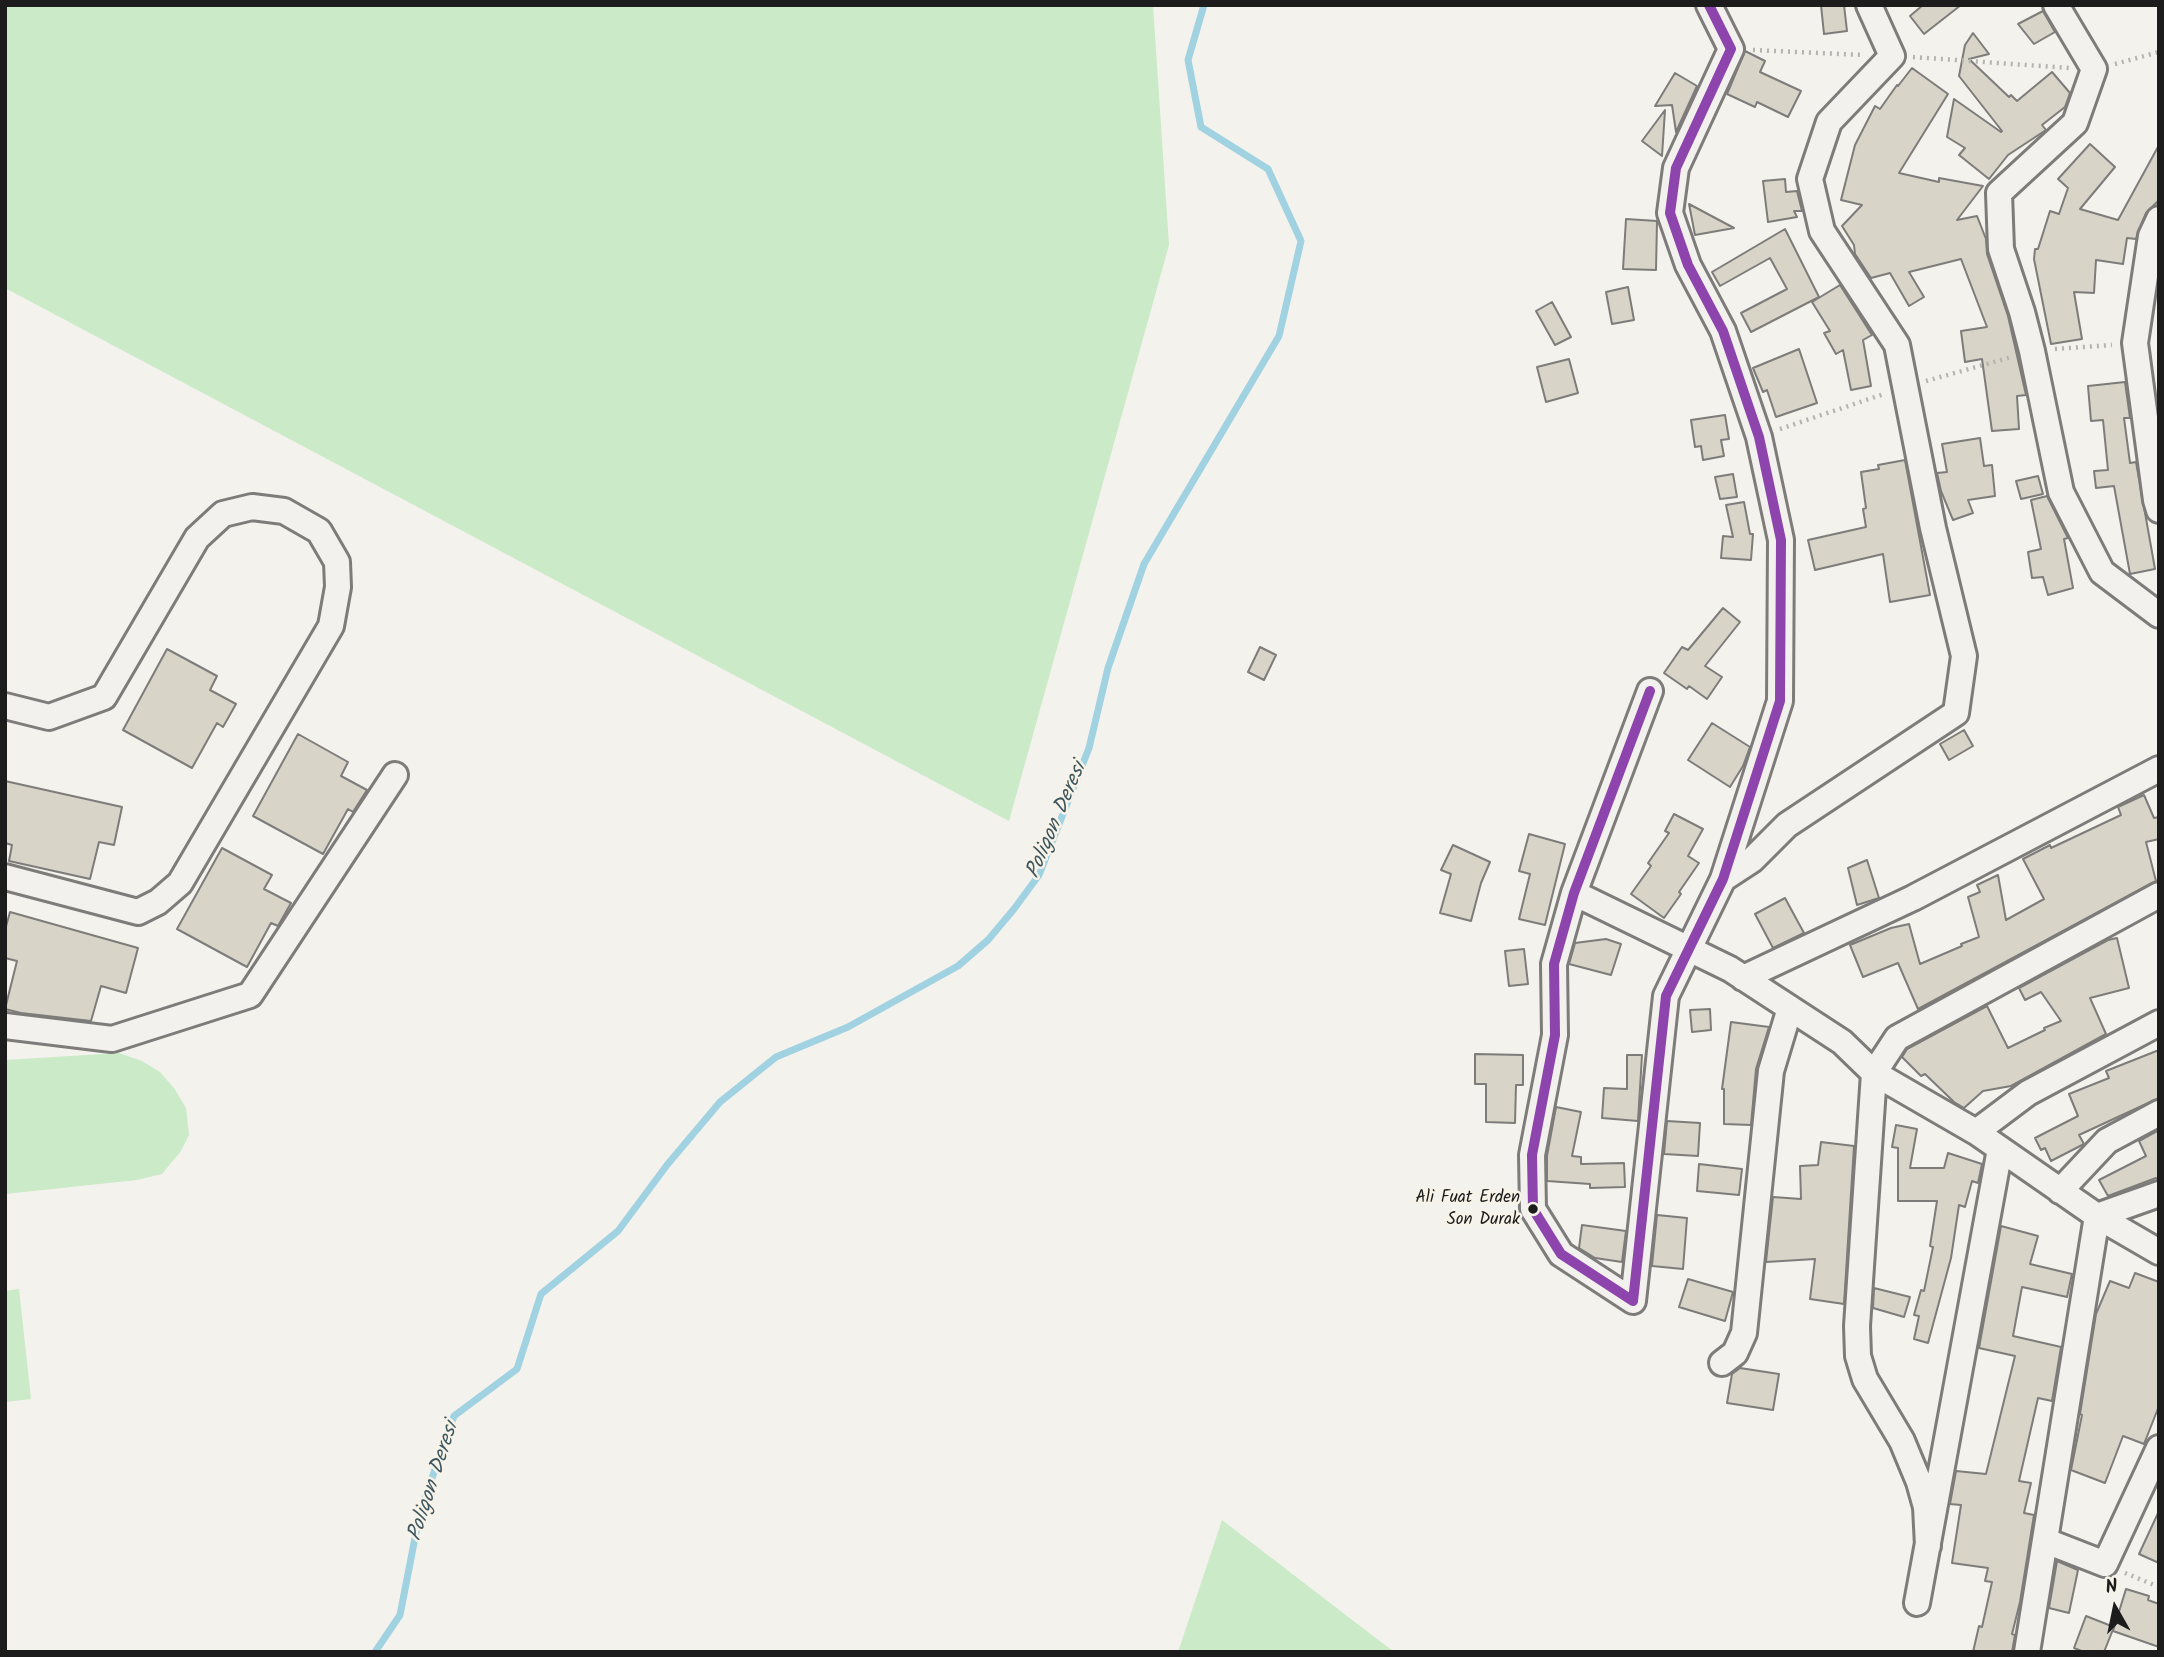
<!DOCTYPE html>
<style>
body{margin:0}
#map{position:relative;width:2164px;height:1657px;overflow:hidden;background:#f4f2ec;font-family:Kalam,sans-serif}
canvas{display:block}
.frame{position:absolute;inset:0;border:7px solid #1c1c1c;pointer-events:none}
.north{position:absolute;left:2080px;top:1573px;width:70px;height:70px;-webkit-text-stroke:5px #f7f3e8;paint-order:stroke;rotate:351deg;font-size:19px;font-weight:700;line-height:28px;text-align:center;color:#1c1c1c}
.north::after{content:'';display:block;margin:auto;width:24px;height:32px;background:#1c1c1c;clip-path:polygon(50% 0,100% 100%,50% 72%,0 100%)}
</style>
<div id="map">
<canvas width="2164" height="1657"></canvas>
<div class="frame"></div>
<div class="north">N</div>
</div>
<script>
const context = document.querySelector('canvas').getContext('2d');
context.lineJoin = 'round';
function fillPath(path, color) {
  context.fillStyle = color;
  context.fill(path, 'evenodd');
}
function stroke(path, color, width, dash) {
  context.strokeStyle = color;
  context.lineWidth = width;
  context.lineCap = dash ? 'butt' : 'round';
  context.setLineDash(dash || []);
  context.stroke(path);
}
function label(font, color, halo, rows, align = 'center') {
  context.font = font + ' Kalam,sans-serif';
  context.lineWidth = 5;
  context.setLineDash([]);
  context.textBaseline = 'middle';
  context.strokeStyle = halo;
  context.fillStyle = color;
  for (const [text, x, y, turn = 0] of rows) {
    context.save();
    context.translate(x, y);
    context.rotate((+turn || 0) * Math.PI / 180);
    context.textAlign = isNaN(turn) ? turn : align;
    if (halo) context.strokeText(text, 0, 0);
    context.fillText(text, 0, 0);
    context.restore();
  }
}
const green = new Path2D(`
 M5,5h1148l16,240 -160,576 -1004,-533z
 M119,1053l23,8 18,11 14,16 12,20 3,27 -8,16 -19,23 -25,6 -132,14v-134z
 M19,1289l12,110 -26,3v-111z
 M1222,1520l172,132h-216z`);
const stream = new Path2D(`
 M375,1652l25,-37 20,-103 34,-96 63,-47 24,-75 77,-63 49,-66 53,-63 56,-45 72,-30 110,-61 30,-26 26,-31 25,-34 50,-127 19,-80 36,-104 135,-228 22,-95 -33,-72 -67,-42 -13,-67 16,-55`);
const building = new Path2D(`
 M1821,5h23l3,26 -23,3z
 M1923,5h38l-37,29 -14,-18z
 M2043,11l12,21 -21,12 -16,-20z
 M1973,33l16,21 -20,5 40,38 2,-2 6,6 35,-29 18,21 -5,14 -23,18 4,5 -38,25 -19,24 -30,-24 6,-7 -18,-11 7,-38 47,33 1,-1 -43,-55 6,-31z
 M1745,51l20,10 -5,11 41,19 -13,26 -31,-15 -2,5 -28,-13z
 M1912,68l36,26 -49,79 40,9v-4l44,8 -26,34 20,-4 9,23 1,15 21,62 18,79 -9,1 2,33 -27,2 -10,-72 -17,3 -4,-31 26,-4 -26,-68 -52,13 15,25 -15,9 -19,-33 -19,5 -16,-24 -1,-9 -12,-19 20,-21 -21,-5 14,-55 20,-39 5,3 17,-24 1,1z
 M1675,73l22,13 -21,46 -4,-27 -17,1z
 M1665,110l-3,46 -20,-15z
 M2090,144l25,23 -35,42 38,11 41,-75v55l-13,13 -10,26 -9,-1 -4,26 -27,-4 -2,33 -20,-1 8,47 -31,5 -17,-85 1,-10h3l12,-38 9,3 9,-26 -10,-9z
 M1785,179l1,13 11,-1 5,20h-8l3,6 -29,5 -5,-41z
 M1689,204l45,24 -39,7z
 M1626,219l31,2 -1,49 -33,-1z
 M1785,229l34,68 -68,35 -10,-19 46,-24 -17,-31 -50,28 -8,-14z
 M1840,285l32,50 -9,5 8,46 -20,4 -8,-40 -7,4 -12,-21 6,-2 -18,-29z
 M1628,287l6,33 -22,4 -6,-32z
 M1552,302l19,35 -16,8 -19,-34z
 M1799,349l18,54 -41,14 -9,-27 -4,2 -10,-24z
 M1569,359l9,34 -32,9 -9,-35z
 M2125,382l5,36h-6l6,45 6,-1 19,107 -25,5 -16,-88 -18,2 -2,-17 14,-1 -5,-50 -12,1 -3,-35z
 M1725,415l4,24 -8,1 3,16 -21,4 -2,-14 -6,1 -4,-27z
 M1980,438l4,28 8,-1 3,31 -27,4 5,13 -20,7 -12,-29 -4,-18 10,-1 -5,-28z
 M1905,460l25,135 -40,7 -7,-48 -68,16 -7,-30 58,-13 -3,-18 3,-1 -5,-36 18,-3 -1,-4z
 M1733,474l4,23 -17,2 -5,-22z
 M2038,476l5,18 -22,5 -5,-18z
 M2047,496l21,42 -4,1 9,49 -25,7 -5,-18 -11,1 -4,-26 13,-3 -10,-49z
 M1744,502l6,32h3l-2,26 -30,-2 2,-22 10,1 -7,-32z
 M1723,608l17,14 -35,44 17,11 -15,22 -18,-13 -2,3 -23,-16 18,-26 6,3z
 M1260,647l16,8 -12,25 -16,-8z
 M167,649l50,27 -7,14 26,14 -13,23 -6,-4 -25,45 -69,-38z
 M1712,723l38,24 -7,19 -13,21 -42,-27z
 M1964,730l9,16 -24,14 -9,-16z
 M298,734l50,28 -7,14 26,14 -14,22 -5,-3 -25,45 -70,-38z
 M5,781l117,26 -8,38 -15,-3 -9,37 -81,-18 3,-16 -7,-2z
 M2144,795l10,23 5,-1v22l-13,3 10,39 -238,128 -20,-46 -35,14 -13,-32 41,-17 18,-4 11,40 42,-18 -1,-2 18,-7 -11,-40 12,-5 -3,-7 21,-10 8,45 38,-21 -21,-40 27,-14 1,3 70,-33 -3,-8z
 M1674,814l29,15 -15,27 11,7 -20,29 2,2 -17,24 -33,-24 20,-28 -3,-3 21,-30 -4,-2z
 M1529,834l36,10 -20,81 -26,-6 11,-45 -11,-3z
 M1453,845l37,17 -9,21 -10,38 -31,-8 11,-39 -10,-4z
 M222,848l50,27 -8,14 27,14 -13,23 -7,-3 -24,44 -70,-38z
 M1867,860l12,38 -22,7 -9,-37z
 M1785,898l19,35 -31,15 -18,-34z
 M10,912l128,36 -12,45 -25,-7 -10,35 -70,-8 -16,-4 12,-48 -12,-3v-28z
 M2117,938l12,50 -39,10 16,36 -95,52 -28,5 -19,17 -10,-6 -29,-28 -4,2 -19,-19 5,-8 80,-43 21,42 37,-18 -1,-2 17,-7 -20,-29 -16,8 -6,-12 89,-48z
 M1606,939l15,5 -10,31 -42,-11 6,-21z
 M1524,949l4,35 -19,2 -4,-35z
 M1710,1009l1,21 -19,2 -2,-22z
 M1731,1022l38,5 -13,42 -5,56 -27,-1v-35h-2z
 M2159,1050v48l-80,37 5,9 -33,17 -6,-13 -4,2 -6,-12 43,-22 -9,-22 40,-16 -3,-7z
 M1475,1054l48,1v30h-7l-1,38 -29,-1v-38h-11z
 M1627,1055h15l-4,66 -36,-3 2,-30 23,1z
 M1556,1107l25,5 -9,44 9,1v7l43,-1 1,24 -35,1v-4l-43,-3v-25z
 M1667,1121l33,2 -2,33 -34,-2z
 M1896,1125l21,4 -7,39h34l4,-15 34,11 -4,19 -6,-2 -7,26 -6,-2 -8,53 -23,85 -14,-4 5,-23 -5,-1 7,-25 3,1 9,-44 -3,-1 7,-45h-39v-53l-6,-1z
 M2159,1130v50l-3,-2 -48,18 -9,-16 47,-24 -7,-15z
 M1821,1142l33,4 -10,158 -34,-5 5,-40 -49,3 7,-65 28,2 -1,-33 18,-1z
 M1699,1164l43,5 -3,26 -42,-4z
 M1657,1215l30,3 -4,51 -31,-3z
 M1582,1225l44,6 -4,31 -27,-4 -16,-10z
 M2001,1226l37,10 -8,28 42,10 -5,23 -45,-10 -9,49 48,11 -9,54 -14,-3 -19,83 12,2 -7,30 10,2 -14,87 -8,32 3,1 -3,17h-39l6,-26 3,1 10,-45 -7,-1 3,-13 -36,-5 9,-58 -11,-1 6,-33 30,3 29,-118 -36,-8z
 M2135,1273l24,9v124l-15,38 -21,-8 -18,47 -34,-13 11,-55 -2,-1 16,-100 14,-33 19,7z
 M1688,1279l45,13 -8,29 -46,-14z
 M1874,1288l36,9 -6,20 -31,-9z
 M1740,1368l39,6 -6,36 -46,-7 5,-29z
 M2159,1511v52l-20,-9z
 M2057,1561l21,9 -9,43 -20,-5z
 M2126,1589l23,7 -1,4 11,4v43l-46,-16z
 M2086,1616l28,11 -10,25h-20l-10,-4z`);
const path = new Path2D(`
 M1753,50l110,5
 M1913,57l156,11
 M2115,64l44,-12
 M2055,349l57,-4
 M1926,381l86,-24
 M1780,429l104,-35
 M2125,1573l34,14`);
const street = new Path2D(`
 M2056,5l38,64 -19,54 -76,70 2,56 21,63 10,39 29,141 41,80 57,43
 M2159,219l-8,17 -16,107 21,157 3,10
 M1650,691l-76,202 -20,71 1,71 -23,120 1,54 28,45 72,47 33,-305 57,-117 57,-178 1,-161 -22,-103 -36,-106 -35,-66 -18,-52 6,-45 55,-119 -22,-44
 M5,706l44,11 55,-20 93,-159 26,-24 29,-7 32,4 35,20 18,31 1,25 -7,39 -151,257 -22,19 -20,10 -133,-35
 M1723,879l29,-19 35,-35 169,-112 8,-57 -31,-128 -36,-183 -75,-114 -12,-52 19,-57 63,-66 -23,-51
 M1574,893l156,76 112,73 32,31 102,59 121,84 -70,436
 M1743,978l170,-80 246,-129
 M5,1026l107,13 138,-44 145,-220
 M1976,1132l52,-39 131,-70
 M2060,1191l47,-50 52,-28
 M2159,1194l-62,22 62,36
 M1722,1363l13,-10 9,-20 27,-262 19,-63
 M2046,1541l59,23 54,-116
 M1928,1546l-2,-39 -7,-25 -17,-41 -37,-62 -7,-23 -1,-30 17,-253 23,-35 262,-143
 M1917,1603l83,-454`);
const bus1 = new Path2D(`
 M1650,691l-76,202 -20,71 1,71 -23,120 1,54 28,45 72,47 33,-305 57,-117 57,-178 1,-161 -22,-103 -36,-106 -35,-66 -18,-52 6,-45 55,-119 -22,-44`);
const markers = [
 [1533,1209,6,"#1c1c1c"]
];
const busNames = [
 ["Ali Fuat Erden",1520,1199],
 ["Son Durak",1520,1221]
];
const waterNames = [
 ["Poligon Deresi",1058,821,-67],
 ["Poligon Deresi",435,1482,-72]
];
fillPath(green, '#caeac8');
stroke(stream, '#a0d2e2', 7);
fillPath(building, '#d9d4c8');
stroke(building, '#7d7c7a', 2);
stroke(street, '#7d7c7a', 30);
stroke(path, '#b4b3b0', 4.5, [2, 5]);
stroke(street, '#f2f1ed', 24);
stroke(bus1, '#8e44ad', 10);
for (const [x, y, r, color] of markers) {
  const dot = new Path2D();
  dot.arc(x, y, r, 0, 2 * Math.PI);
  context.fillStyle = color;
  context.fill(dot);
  stroke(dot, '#f7f3e8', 2.5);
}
label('17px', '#1c1c1c', '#f7f3e8', busNames, 'right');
label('italic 21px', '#3e5760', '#f7f3e8', waterNames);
</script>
